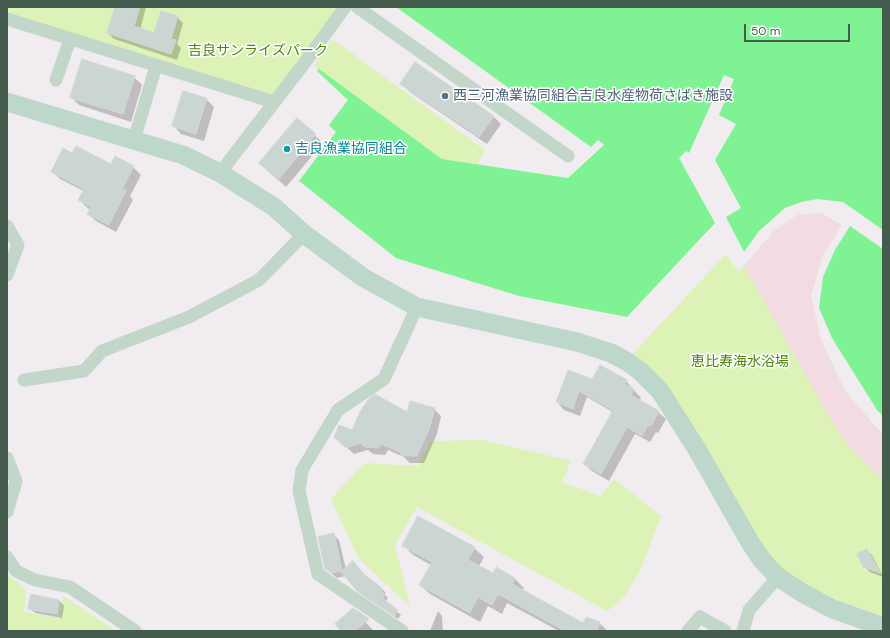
<!DOCTYPE html>
<meta charset="utf-8">
<style>
body{margin:0}
#map{position:relative;width:890px;height:638px;overflow:hidden;background:#f0ecf0;font-family:"DM Sans",sans-serif}
canvas{display:block}
.frame{position:absolute;inset:0;border:8px solid #445c4e;pointer-events:none}
.scale{position:absolute;left:744px;top:24px;width:106px;height:18px;box-sizing:border-box;border:2px solid #445c4e;border-top:0;padding-left:5px;font-size:12px;line-height:14px;white-space:nowrap;color:#445c4e;-webkit-text-stroke:3px #fff;paint-order:stroke}
</style>
<div id="map">
<canvas width="890" height="638"></canvas>
<div class="frame"></div>
<div class="scale">50 m</div>
</div>
<script>
const context = document.querySelector('canvas').getContext('2d');
context.lineJoin = 'round';
function fillPath(path, color) {
  context.fillStyle = color;
  context.fill(path, 'evenodd');
}
function stroke(path, color, width, dash) {
  context.strokeStyle = color;
  context.lineWidth = width;
  context.lineCap = dash ? 'butt' : 'round';
  context.setLineDash(dash || []);
  context.stroke(path);
}
function label(font, color, halo, rows, align = 'center') {
  context.font = font + ' "DM Sans","Noto Sans JP",sans-serif';
  context.lineWidth = 3;
  context.setLineDash([]);
  context.textBaseline = 'middle';
  context.strokeStyle = halo;
  context.fillStyle = color;
  for (const [text, x, y, turn = 0] of rows) {
    context.save();
    context.translate(x, y);
    context.rotate((+turn || 0) * Math.PI / 180);
    context.textAlign = isNaN(turn) ? turn : align;
    if (halo) context.strokeText(text, 0, 0);
    context.fillText(text, 0, 0);
    context.restore();
  }
}
const green = new Path2D(`
 M7,7h338l-71,95 -267,-83z
 M332,39l153,111 -7,14 -36,-5 -128,-93z
 M821,213l21,12 -19,30 -12,41 10,44 24,51 38,44v192l-105,-50 -80,-126 -72,-90 100,-107 13,18 34,-40 24,-17z
 M483,440l88,21 -9,21 38,14 14,-17 47,37c-12,30 -24,78 -54,95l-190,-104 -22,38 15,61 -51,-47 -28,-60 33,-36 54,3 13,-25z
 M7,574l19,16 -2,22 36,6 3,-22 53,35h-109z`);
const sand = new Path2D(`
 M821,213l21,12 -19,30 -12,41 10,44 24,51 38,44v43c-38,-27 -60,-72 -82,-112 -19,-33 -38,-67 -57,-100l29,-34 24,-17z`);
const water = new Path2D(`
 M396,7h487v223l-40,-28 -26,-3 -16,3 -16,6 -26,23 -15,21 -18,-35 15,-9 -26,-48 21,-36 -17,-9 15,-36 -10,-4 -35,78 -3,-2 -7,7 36,65 -88,94 -108,-21 -123,-38 -97,-77 37,-49 -7,-7 19,-25 -31,-29 2,-2 123,90 126,19 36,-33 -6,-5 -7,7z
 M850,226l33,23v167l-6,-6 -45,-72 -13,-30 4,-31 12,-27z`);
const shadow = new Path2D(`
 M116,7h30l-6,23 15,5 22,-18 6,6 -6,21 4,4 -4,12 -63,-21 -6,-6z
 M134,77l8,8 -11,37 -52,-17 -8,-8z
 M402,84l91,32 8,8 -14,20 -77,-52z
 M206,99l8,8 -10,34 -23,-7 -7,-8z
 M297,120l26,23 -37,44 -26,-24z
 M72,154l39,11 22,2 8,8 -11,21 3,4 -17,32 -20,-11 -8,-7 2,-4 -11,-10 5,-9 -24,-12 -7,-7z
 M593,380l33,1 15,17 -2,3 19,11 8,7 -8,14 -2,-1 -6,10 -15,-8 -26,47 -17,-10 -8,-7 29,-52 -26,-15 -7,19 -16,-6 -7,-8z
 M434,409l7,7 -4,18 -13,29h-14l-6,-6 -16,-7 -3,5 -12,-1 -5,-4 -14,4 -11,-10 9,-12 56,-18z
 M334,535l5,5 7,29 20,8 16,12 4,4 -1,2 3,3 -3,4 16,13 -3,4 -36,-24 -16,-19 -9,2 -11,-9z
 M403,545l71,3 10,9 -5,9 14,8 4,-5 18,10 9,9 -1,3 61,33 15,-1 9,8h-49l-52,-28 -5,11 -14,-8 -8,16 -50,-28 -10,-9 11,-20 -18,-10z
 M867,550l5,5 11,22 -13,-5 -6,-6z
 M59,600l5,6 -2,12 -27,-5 -6,-5z
 M438,611l4,5 1,15h-13z
 M358,614l16,17h-32z`);
const building = new Path2D(`
 M115,7h25l-6,19 20,7 7,-22 17,5 -7,23 5,1 -5,14 -64,-21z
 M82,59l53,17 -12,38 -53,-16z
 M415,62l79,54 -15,21 -79,-53z
 M183,91l24,7 -11,36 -24,-8z
 M297,118l19,16 -38,46 -19,-17z
 M76,146l35,18 4,-8 19,10 -12,23 4,2 -17,34 -22,-11 4,-7 -13,-7 6,-11 -33,-17 12,-24 9,5z
 M600,365l27,15 -3,4 10,5 -3,6 28,16 -8,15 -3,-1 -6,11 -15,-9 -26,47 -18,-10 30,-54 -34,-19 -6,18 -17,-7 12,-32 24,9z
 M375,394l32,18 3,-11 25,7 -5,19 -13,29h-15l-2,-4 -19,-8 -3,4 -13,-1 -5,-4 -14,5 -12,-11 5,-12 13,5 8,-18 8,-12z
 M418,516l57,31 -7,13 25,13 3,-6 19,11 -3,6 71,39 3,-6 14,5 -3,8 1,1h-33l-67,-37 -6,11 -14,-8 -8,16 -51,-28 13,-23 -30,-16z
 M334,533l8,38 -11,2 -6,-4 -7,-32z
 M867,549l13,24 -17,-6 -6,-13z
 M353,561l12,14 18,14 -2,2 4,3 -3,4 16,12 -4,6 -37,-25 -16,-19z
 M31,594l28,6 -2,14 -29,-5z
 M353,608l16,11 -14,12h-14l-6,-7z`);
const street = new Path2D(`
 M357,7l211,149
 M7,19l267,83
 M56,80l14,-41
 M134,140l22,-74
 M220,173l89,-116 36,-50
 M7,226l11,19 -11,30
 M24,380l60,-9 18,-20 87,-34 70,-37 45,-46
 M7,458l9,23 -9,31
 M7,557l9,14 19,9 35,7 65,44
 M402,631l-84,-57 -19,-83 3,-21 36,-60 46,-31 33,-72
 M688,631l12,-14 25,14
 M743,631l6,-21 29,-33`);
const secondary = new Path2D(`
 M7,102l176,53 37,18 54,34 30,27 60,44 53,29 160,35 34,11 15,8 13,9 21,21 38,60 53,93 11,16 16,17 26,17 29,15 50,18`);
const markers = [
 [445,96,4,"#5c6f8a"],
 [287,149,4,"#0f9aa8"]
];
const parkNames = [
 ["吉良サンライズパーク",258,51],
 ["恵比寿海水浴場",740,362]
];
const serviceNames = [
 ["西三河漁業協同組合吉良水産物荷さばき施設",453,96]
];
const cultureNames = [
 ["吉良漁業協同組合",295,149]
];
fillPath(green, '#ddf2b6');
fillPath(sand, '#f3dbe4');
fillPath(water, '#7ff393');
fillPath(shadow, '#0003');
fillPath(building, '#cbd5d2');
stroke(building, '#d0d9d6', 1);
stroke(street, '#c2d6ca', 13);
stroke(secondary, '#bdd8ca', 19);
for (const [x, y, r, color] of markers) {
  const dot = new Path2D();
  dot.arc(x, y, r, 0, 2 * Math.PI);
  context.fillStyle = color;
  context.fill(dot);
  stroke(dot, '#fff', 1.5);
}
label('14px', '#4d830f', '#fff', parkNames);
label('14px', '#4e5e75', '#fff', serviceNames, 'left');
label('14px', '#0d838f', '#fff', cultureNames, 'left');
</script>
